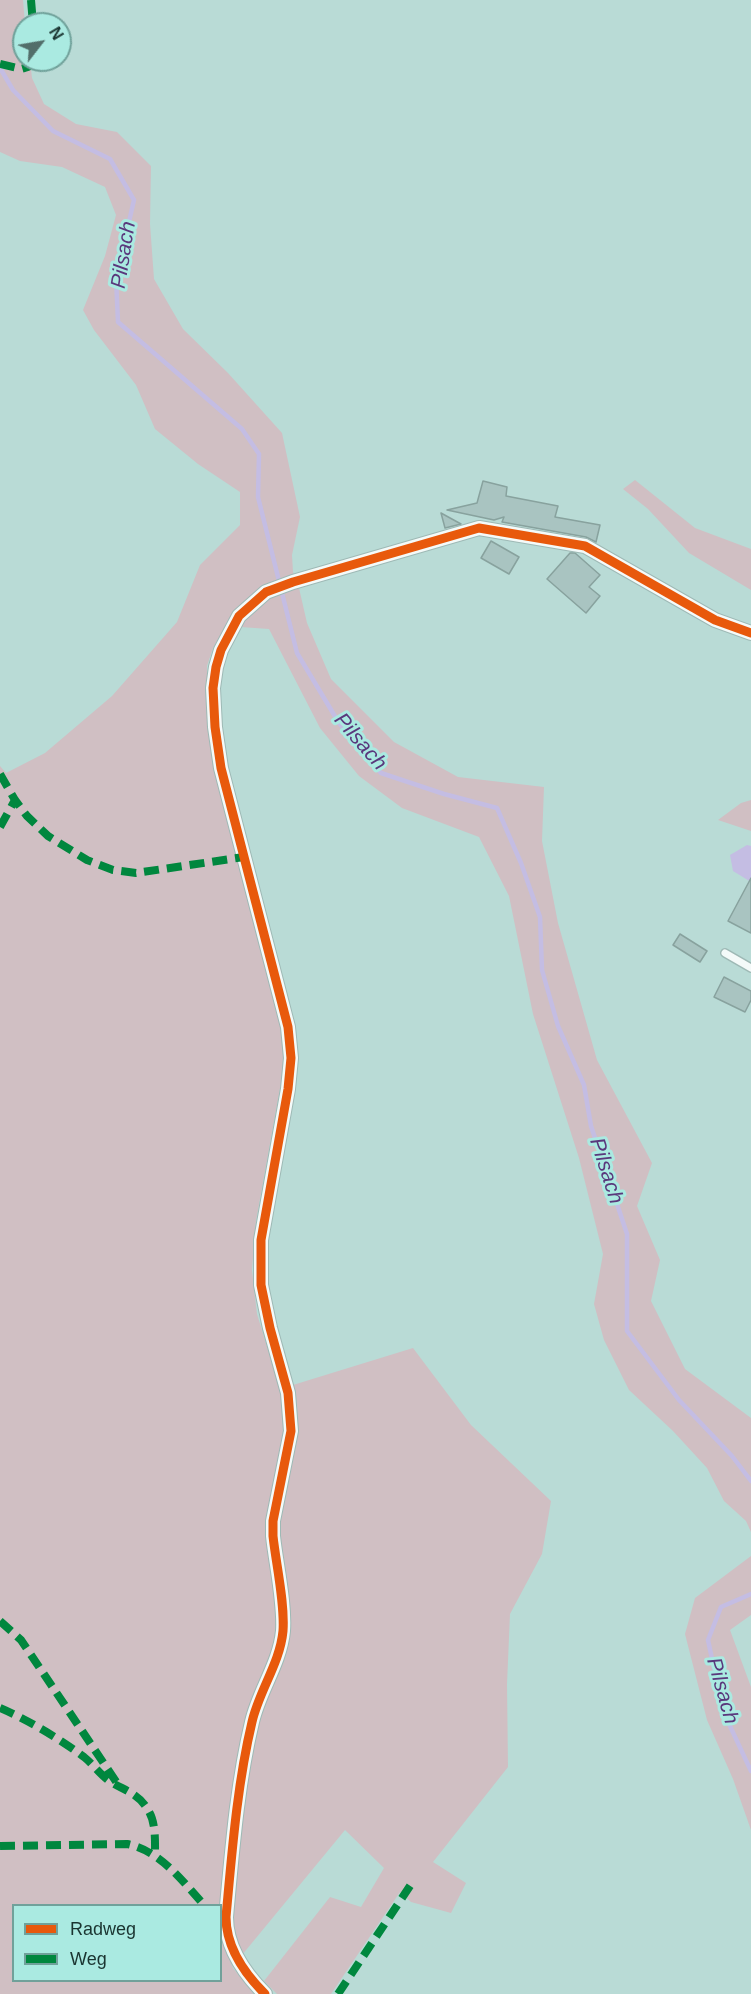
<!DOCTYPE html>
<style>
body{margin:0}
#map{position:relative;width:751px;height:1994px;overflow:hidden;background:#b9dbd6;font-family:Helvetica,sans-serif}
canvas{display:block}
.legend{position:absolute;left:12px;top:1904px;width:210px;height:78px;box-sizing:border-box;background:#aaeae1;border:2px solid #70a19a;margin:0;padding:8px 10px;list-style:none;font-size:18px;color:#1a3430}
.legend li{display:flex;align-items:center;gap:12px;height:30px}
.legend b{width:30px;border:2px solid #70a19a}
.north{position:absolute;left:12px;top:12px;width:60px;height:60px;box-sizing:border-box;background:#aaeae1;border:2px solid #70a19a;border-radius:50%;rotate:59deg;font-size:16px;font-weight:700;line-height:24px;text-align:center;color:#1a3430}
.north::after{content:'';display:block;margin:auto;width:21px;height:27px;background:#526e6a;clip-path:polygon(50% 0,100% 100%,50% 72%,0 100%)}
</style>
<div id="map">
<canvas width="751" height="1994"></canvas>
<ul class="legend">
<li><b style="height:8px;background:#e8590c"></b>Radweg</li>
<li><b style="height:8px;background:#00873e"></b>Weg</li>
</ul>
<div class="north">N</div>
</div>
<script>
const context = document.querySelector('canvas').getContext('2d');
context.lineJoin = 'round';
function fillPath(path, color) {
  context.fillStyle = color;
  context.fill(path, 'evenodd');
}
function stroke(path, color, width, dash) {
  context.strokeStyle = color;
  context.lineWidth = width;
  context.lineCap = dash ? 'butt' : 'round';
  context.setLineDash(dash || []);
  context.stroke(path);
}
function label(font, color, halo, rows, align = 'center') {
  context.font = font + ' Helvetica,sans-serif';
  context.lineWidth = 6;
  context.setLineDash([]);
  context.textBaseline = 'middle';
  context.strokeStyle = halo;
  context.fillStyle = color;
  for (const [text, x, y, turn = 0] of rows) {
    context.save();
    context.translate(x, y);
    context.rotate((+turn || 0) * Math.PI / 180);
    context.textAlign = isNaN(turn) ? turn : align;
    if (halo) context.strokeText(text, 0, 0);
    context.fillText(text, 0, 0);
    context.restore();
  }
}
const green = new Path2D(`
 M0,0h23l2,24h-1v36h6l2,18 12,26 32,20 41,8 34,34 -1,58 4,55 29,50 45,44 54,60 18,84 -8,38 1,17 6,16 8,35 24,56 63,63 64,35 86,10 -2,54 16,82 39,137 55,103 -15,43 23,54 -9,41 34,68 66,49v114l-5,-11 -22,-20 -17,-33 -34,-37 -44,-41 -25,-50 -10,-36 9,-50 -24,-96 -46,-144 -24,-118 -30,-59 -77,-29 -43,-32 -39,-48 -51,-99 -43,-3 -13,22 -6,18 1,62 75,301 2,32 -29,160 -4,49 5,44 23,75 133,-41 58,77 80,76 -9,53 -32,60 -3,70 1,83 -75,95 33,21 -15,30 -40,-11 -11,-10 -69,102h-54l-13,-13 66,-84 31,10 23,-39 -39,-38 -103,125 -22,-49h-206v74h206l1,-43 12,31 21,26h-254v-1228l6,7 39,-20 67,-57 65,-74 23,-57 40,-40v-33l-42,-28 -43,-35 -19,-44 -42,-55 -11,-20 22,-54 11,-41 -11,-28 -43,-20 -42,-6 -20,-9z
 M635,480l60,48 56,21v41l-62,-37 -41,-44 -25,-20z
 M751,800v31l-33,-11 23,-17z
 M751,1556v59l-21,15 21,57v143l-18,-51 -26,-59 -22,-86 10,-36z`);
const water = new Path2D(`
 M747,845l4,1v36l-18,-11 -3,-16z`);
const stream = new Path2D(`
 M0,68l13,22 40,41 57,28 24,41 -18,78 2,44 124,107 17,25 -1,43 39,156 42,70 42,50 63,21 53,14 24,55 19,54 2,53 16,56 26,59 7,41 36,108v97l52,69 53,56 19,25
 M751,1594l-30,13 -13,33 15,71 28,60`);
const building = new Path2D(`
 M483,481l24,6 -1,9 52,10 -3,11 45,8 -4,17 -10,-5 -84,-15 2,-5 -10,3 -47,-10 30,-7z
 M441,513l20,11 -16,4z
 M491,541l28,16 -10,17 -28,-16z
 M570,553h5l25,22 -11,12 11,9 -14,17 -39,-34z
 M751,878v55l-23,-12z
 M680,934l27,17 -7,11 -27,-17z
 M724,977l27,14v9l-6,12 -31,-15z`);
const lane = new Path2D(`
 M725,953l26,15`);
const street = new Path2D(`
 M265,1994c-21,-21 -39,-46 -39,-77 6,-65 11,-132 26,-195 7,-31 28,-59 31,-91 2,-28 -7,-67 -10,-95v-15l18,-90 -3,-38 -18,-65 -9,-43v-45l27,-151 3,-31 -3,-31 -67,-259 -6,-41 -2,-39 3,-21 5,-17 18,-34 27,-24 27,-10 186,-54 106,18 130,74 36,13`);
const quiet = new Path2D(`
 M31,0l2,24
 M0,64l21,5 7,-2 5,-7
 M0,774l15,26 12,16 21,20 39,24 26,10 23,3 108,-16
 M0,827l15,-27
 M0,1621l21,19 96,143
 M0,1708c28,12 60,31 84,49 10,8 17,19 27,25 15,9 28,12 37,28 8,12 7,31 7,45
 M0,1846l127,-2c34,7 55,37 78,62
 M338,1994l76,-114`);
const cycleway = new Path2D(`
 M265,1994c-21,-21 -39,-46 -39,-77 6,-65 11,-132 26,-195 7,-31 28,-59 31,-91 2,-28 -7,-67 -10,-95v-15l18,-90 -3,-38 -18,-65 -9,-43v-45l27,-151 3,-31 -3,-31 -67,-259 -6,-41 -2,-39 3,-21 5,-17 18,-34 27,-24 27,-10 186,-54 106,18 130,74 36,13`);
const waterNames = [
 ["Pilsach",124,255,-81],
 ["Pilsach",360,742,49],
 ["Pilsach",606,1171,72],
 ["Pilsach",722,1691,74]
];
fillPath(green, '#d0bfc3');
fillPath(water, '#c4bde3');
stroke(stream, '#c4bde3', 4.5);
fillPath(building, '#a9c4c1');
stroke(building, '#88a29e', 1.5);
stroke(lane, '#9eb9b5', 10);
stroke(street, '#9eb9b5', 16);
stroke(lane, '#f4faf9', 7);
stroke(street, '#f4faf9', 14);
stroke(quiet, '#00873e', 8, [15, 8]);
stroke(cycleway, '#e8590c', 9);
label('italic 21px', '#5a387c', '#aaeae1', waterNames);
</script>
